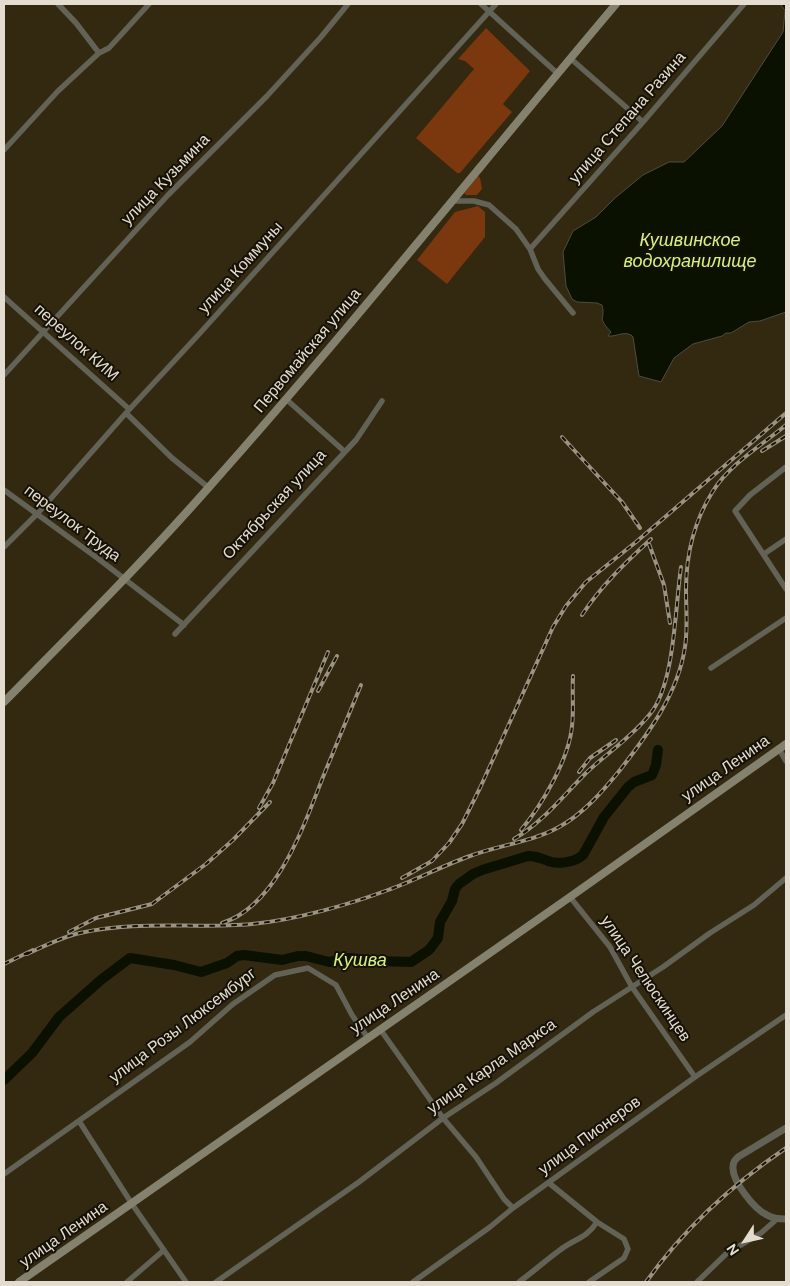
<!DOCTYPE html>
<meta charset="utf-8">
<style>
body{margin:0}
#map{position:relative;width:790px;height:1286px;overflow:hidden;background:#332810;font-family:"DM Sans",sans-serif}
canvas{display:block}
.frame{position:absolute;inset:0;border:5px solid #e4ddcf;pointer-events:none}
.north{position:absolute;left:720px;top:1216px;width:50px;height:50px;-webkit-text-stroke:4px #161107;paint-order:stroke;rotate:235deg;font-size:14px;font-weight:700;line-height:20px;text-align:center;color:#e4ddcf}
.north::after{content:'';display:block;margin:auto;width:18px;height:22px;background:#e4ddcf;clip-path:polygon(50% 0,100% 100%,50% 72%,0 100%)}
</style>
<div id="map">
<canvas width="790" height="1286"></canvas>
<div class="frame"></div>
<div class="north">N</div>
</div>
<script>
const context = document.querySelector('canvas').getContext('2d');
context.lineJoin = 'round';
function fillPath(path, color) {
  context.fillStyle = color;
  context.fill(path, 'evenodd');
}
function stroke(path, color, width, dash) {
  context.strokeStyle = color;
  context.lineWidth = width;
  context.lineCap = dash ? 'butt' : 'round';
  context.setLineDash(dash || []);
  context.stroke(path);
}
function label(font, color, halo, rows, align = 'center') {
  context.font = font + ' "DM Sans",sans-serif';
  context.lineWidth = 4;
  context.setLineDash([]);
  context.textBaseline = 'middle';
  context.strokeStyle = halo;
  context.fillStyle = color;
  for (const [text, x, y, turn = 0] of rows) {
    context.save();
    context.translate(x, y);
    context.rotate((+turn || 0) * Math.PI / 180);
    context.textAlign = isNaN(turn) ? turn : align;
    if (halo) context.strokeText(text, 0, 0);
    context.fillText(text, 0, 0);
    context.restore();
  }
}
const green = new Path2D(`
 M486,28l44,43 -27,33 9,8 -52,61h-3l-41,-35 58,-69 -9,-8 -7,-2z
 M478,176l2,2 2,11 -5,6h-11l-2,-2z
 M478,206l7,6v25l-38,47 -30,-24 38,-48z`);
const water = new Path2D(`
 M781,4h5v308l-26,9 -11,1 -18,11h-5l-4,3 -29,8 -19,14 -13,24 -22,-6 -6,-39 -2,-2c-8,-4 -15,2 -23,1l3,-4c-15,-16 -5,-12 -9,-27l-5,-2 -20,-1 -5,-3 -6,-13 -3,-34 10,-21 23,-14 19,-19 28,-23 26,-13h15l38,-36 61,-94 2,-21z`);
const river = new Path2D(`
 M4,1080l28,-27 27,-36 43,-38 28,-21 44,7 27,7 26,-9 10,-7 7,-1 38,5 16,-4h8l23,6 21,-4 26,3 35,1 18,-12 9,-12 2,-16 12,-21 3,-12 4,-5 14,-10 9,-4 46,-14c8,0 13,2 20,5 11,4 27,1 35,-6l21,-38 24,-30 6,-5 18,-7 4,-10 2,-15`);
const minor = new Path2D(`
 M58,4l18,19 23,30
 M481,4l76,69
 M570,58l73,64
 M4,150l54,-59 41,-38 10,-5 40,-44
 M453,201h21l15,4 27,24 14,20 8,20 7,10 28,34
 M530,249l113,-127 101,-118
 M4,297l125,112
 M4,375l164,-180 99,-99 54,-59 27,-33
 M286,399l58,52
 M126,413l46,45 37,30
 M786,467l-36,28 -15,16 51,78
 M4,490l96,70 84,65
 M4,547l34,-34 88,-100 75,-81 295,-328
 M764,554l22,-15
 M175,634l181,-194 26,-39
 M711,668l75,-50
 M779,749l7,12
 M570,897l40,50 22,40 63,90
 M380,1029l63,89 33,39 28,42 9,9
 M79,1121l53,83 54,78
 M4,1174l186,-132 43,-38 42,-29 33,-7 28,17 16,30 16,23
 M549,1183l48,39 27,17 4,10 -4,9 -35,24
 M127,1282l37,-32
 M216,1282l143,-100 84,-64 53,-35 97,-71 70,-45 47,-34 44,-28 32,-27
 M413,1282l77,-55 23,-19 182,-131 91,-62
 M519,1282c14,-10 27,-22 41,-32 14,-11 26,-11 37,-28
 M697,1282l29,-28 35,-21 16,-14`);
const tertiary = new Path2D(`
 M786,1128l-48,29c-3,3 -5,5 -5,10 -1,14 21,42 34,48 5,3 13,4 19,4`);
const secondary = new Path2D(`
 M4,702c70,-71 140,-141 206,-216 140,-157 271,-322 406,-482
 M19,1282l551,-385 216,-153`);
const rail = new Path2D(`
 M562,437l60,65 18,26
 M762,451l24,-15
 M649,544l15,41 6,38
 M582,615c19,-29 43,-52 69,-76
 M318,691l19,-35
 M579,772l11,-14 26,-18
 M259,808l14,-25 55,-131
 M521,830c21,-25 48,-71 51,-104 2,-16 0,-33 1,-50
 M514,839c29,-17 48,-42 72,-66 21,-20 46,-36 64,-59 25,-30 25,-107 31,-147
 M402,878l30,-17 17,-18 13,-19 18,-36 73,-161 13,-21 20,-24 50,-40 150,-129
 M222,923c55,-17 82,-98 101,-146 13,-31 25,-61 38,-92
 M69,932l27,-14 56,-14 54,-40 27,-24 37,-38
 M27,954c17,-8 35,-17 53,-21 57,-13 115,-4 172,-9 43,-4 96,-19 136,-34 28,-10 54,-24 82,-34 29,-11 62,-14 89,-29 24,-13 44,-36 61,-57 28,-36 58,-76 65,-123 3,-19 1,-38 1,-57 0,-36 8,-69 27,-99 17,-27 49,-46 73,-66
 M4,964l29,-14
 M646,1282c37,-52 87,-98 140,-134`);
const streetNames = [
 ["улица Степана Разина",628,118,-49],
 ["улица Кузьмина",166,180,-46],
 ["улица Коммуны",241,268,-48],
 ["переулок КИМ",76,343,42],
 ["Первомайская улица",308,351,-50],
 ["Октябрьская улица",275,505,-47],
 ["переулок Труда",72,524,37],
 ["улица Ленина",726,769,-35],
 ["улица Челюскинцев",645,979,56],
 ["улица Ленина",395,1002,-34],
 ["улица Розы Люксембург",183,1026,-37],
 ["улица Карла Маркса",492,1067,-35],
 ["улица Пионеров",590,1136,-36],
 ["улица Ленина",64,1235,-35]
];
const waterNames = [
 ["Кушвинское",690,241],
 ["водохранилище",690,262],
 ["Кушва",360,961]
];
fillPath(green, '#7b370e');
fillPath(water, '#0b1100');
stroke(water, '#4c4e3e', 1);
stroke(river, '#0b1100', 10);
stroke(minor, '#636256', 5.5);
stroke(tertiary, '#636256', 7);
stroke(secondary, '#84826f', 8);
stroke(rail, '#9b9280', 4);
stroke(rail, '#161107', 2, [5.5]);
label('16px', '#e4ddcf', '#161107', streetNames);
label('italic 18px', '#d4f480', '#161107', waterNames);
</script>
